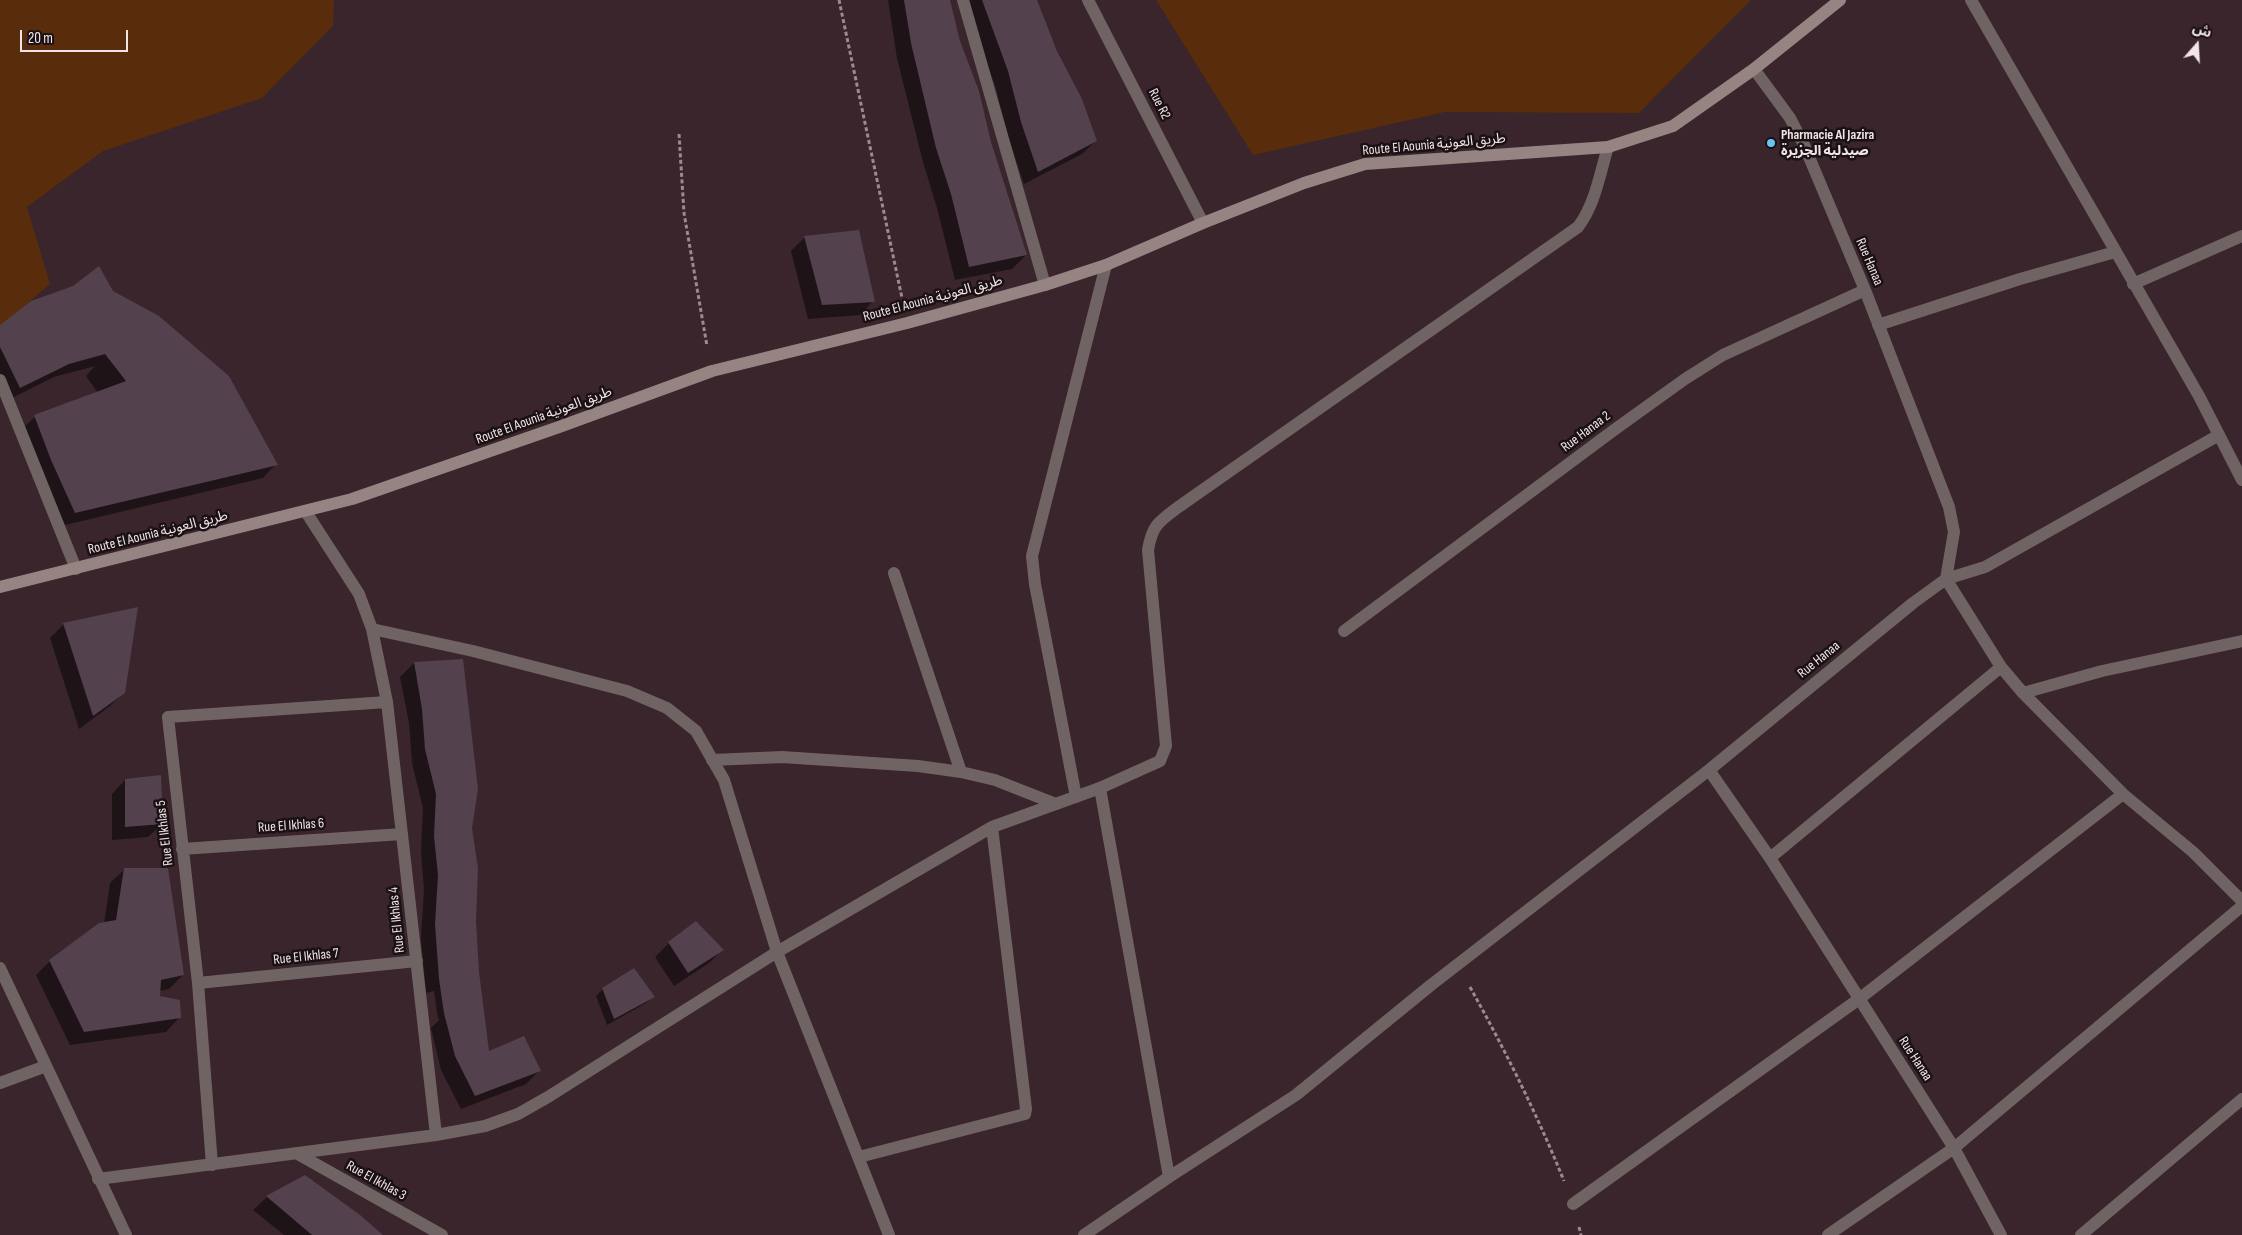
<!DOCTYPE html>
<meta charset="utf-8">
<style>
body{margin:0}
#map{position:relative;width:2242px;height:1235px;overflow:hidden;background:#39252b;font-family:"Sofia Sans Condensed","Noto Sans Arabic",sans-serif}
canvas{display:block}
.north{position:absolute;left:2172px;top:20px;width:50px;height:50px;-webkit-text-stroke:4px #1a1114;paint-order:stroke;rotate:19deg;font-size:14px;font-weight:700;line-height:20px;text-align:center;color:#f2e4e7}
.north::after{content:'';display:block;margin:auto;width:18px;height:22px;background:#f2e4e7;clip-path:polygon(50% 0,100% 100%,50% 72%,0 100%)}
.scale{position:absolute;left:20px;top:30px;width:108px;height:22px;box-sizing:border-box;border:2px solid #f2e4e7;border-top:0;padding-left:6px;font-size:15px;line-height:18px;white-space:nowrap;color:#f2e4e7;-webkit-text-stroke:4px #1a1114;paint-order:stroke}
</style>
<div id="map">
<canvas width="2242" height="1235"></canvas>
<div class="north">ش</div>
<div class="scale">20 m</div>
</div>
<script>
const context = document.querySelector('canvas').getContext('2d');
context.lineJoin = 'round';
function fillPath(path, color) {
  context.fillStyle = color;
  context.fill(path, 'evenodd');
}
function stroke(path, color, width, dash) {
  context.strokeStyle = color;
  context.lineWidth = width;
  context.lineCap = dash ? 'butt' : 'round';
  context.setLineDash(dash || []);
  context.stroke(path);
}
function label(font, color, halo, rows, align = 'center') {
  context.font = font + ' "Sofia Sans Condensed","Noto Sans Arabic",sans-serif';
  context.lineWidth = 5;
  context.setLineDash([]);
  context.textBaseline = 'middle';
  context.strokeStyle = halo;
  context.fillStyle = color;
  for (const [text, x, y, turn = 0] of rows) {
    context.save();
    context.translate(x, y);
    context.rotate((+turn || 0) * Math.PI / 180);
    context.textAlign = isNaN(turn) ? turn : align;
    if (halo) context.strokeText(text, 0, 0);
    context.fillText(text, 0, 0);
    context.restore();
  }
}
const green = new Path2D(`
 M0,0h334l-1,26 -71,72 -159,53 -76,56 23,77 -50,43z
 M1156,0h595l-112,113 -194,-1 -192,43z`);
const shadow = new Path2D(`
 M888,0h61l10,41 67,214 -14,14 -57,11 -18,-72 -14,-46 -26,-104z
 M965,0h70l61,141 -14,13 -58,30 -16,-48 -13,-51 -21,-53z
 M805,237l68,64 -13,14 -52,4 -17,-68z
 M112,292l164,172 -13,14 -202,48 -40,-96 14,-13 63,-24 -12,-17 9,-10 -41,11 -48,24 -6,-12v-63z
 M64,624l60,68 -14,14 -31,23 -29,-91z
 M462,661l16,312 10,80 52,17 -14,14 -65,25 -20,-39 -10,-42 9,-9h-2l-4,-28 -8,2 -5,-55 3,-48 -3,-39 2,-43 -11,-45 -3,-40 -9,-46 14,-14z
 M125,780l37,44 -14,13 -36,3v-46z
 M124,870l59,105 -14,14 -10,2v6l20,21 -13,14 -96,13 -34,-70 14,-14 54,-37 6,-41z
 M669,943l53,7 -13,13 -35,23 -19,-29z
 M603,989l50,8 -7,6 -39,22 -11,-29z
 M305,1176l76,59h-97l-31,-25 14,-13z`);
const building = new Path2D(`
 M904,0h46l10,41 19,50 12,51 36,113 -58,12 -18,-73 -15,-46 -25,-105z
 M982,0h55l20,51 25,48 15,42 -59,31 -17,-50 -13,-51z
 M859,230l16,72 -53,3 -18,-69z
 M99,266l14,25 46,25 70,60 49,89 -203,48 -24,-53 -17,-45 92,-34 -21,-27 -36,10 -49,24 -20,-41v-22l31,-24 42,-15z
 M138,607l-13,86 -32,23 -30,-93z
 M463,659l15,130 -6,39 6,40 -2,53 3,51 10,79 35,-15 17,35 -66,25 -20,-40 -11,-43 -5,-34 -4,-55 3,-49 -4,-39 2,-42 -11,-45 -3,-40 -8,-47z
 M161,775l2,49 -38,3v-48z
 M124,868h44l16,107 -23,5 -1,16 20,4 1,18 -97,14 -35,-72 50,-37 17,-3z
 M696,921l28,29 -36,23 -20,-31z
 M634,968l21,29 -41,22 -12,-31z
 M305,1175l55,40 23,20h-71l-46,-39z`);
const path = new Path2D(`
 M839,0l63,298
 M679,134l5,79 23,133
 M1470,987c35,63 67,127 94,194
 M1579,1227l2,8`);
const lane = new Path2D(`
 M2133,284l109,-48
 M894,573l67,199
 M712,760l70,-3 136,9 43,6 34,8 61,24
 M1076,797l-41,-213 -3,-28 74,-291`);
const street = new Path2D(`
 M963,0l82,285
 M1088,0l115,223
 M1971,0l228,396 20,39 -234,132 -39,12 55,88 22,26 100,101 70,58 49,49
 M1878,325l142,-46 95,-27
 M0,380l76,189
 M2219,435l23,45
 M306,512l53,82 13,35 15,73 49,433
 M372,629l101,22 154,40 40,17 29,23 28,49 53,172 112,283
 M1344,631l270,-201 71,-51 38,-24 142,-65
 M2023,693l79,-22 140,-30
 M1709,770l61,88 184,290 47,87
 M1100,788l69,389
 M182,849l220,-15
 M1770,858l231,-191
 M0,968l126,267
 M198,983l219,-22
 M0,1083l46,-17
 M296,1153l146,82
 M859,1157l166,-43 1,-5 -34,-282
 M212,1165l-14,-182 -30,-266 219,-15
 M98,1179l338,-44 49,-9 33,-12 30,-17 229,-145 215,-125 108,-39 60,-27 6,-15 -18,-196c4,-24 10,-28 29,-42l401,-281c17,-22 22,-54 30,-80
 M1573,1204l286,-205 264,-205
 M1084,1235l85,-58 127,-82 135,-110 278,-215 204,-167 33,-24 8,-47 -5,-25 -84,-217 -61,-145 -14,-27 -36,-49
 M1828,1235l126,-87 288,-242
 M2081,1235l161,-136`);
const secondary = new Path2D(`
 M0,587l352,-88 207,-72 153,-56 195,-48 138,-38 61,-20 97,-42 101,-40 61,-19 243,-17 65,-21 81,-57 86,-69`);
const markers = [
 [1771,143,5,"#6ac3f1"]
];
const streetNames = [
 ["Rue R2",1159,104,63],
 ["Route El Aounia طريق العونية",1434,145,-5],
 ["Rue Hanaa",1869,262,67],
 ["Route El Aounia طريق العونية",933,299,-15],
 ["Route El Aounia طريق العونية",544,416,-20],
 ["Rue Hanaa 2",1586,432,-37],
 ["Route El Aounia طريق العونية",158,533,-14],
 ["Rue Hanaa",1819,660,-39],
 ["Rue El Ikhlas 6",291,826,-4],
 ["Rue El Ikhlas 5",165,833,-97],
 ["Rue El Ikhlas 4",397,920,-96],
 ["Rue El Ikhlas 7",306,957,-6],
 ["Rue Hanaa",1915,1059,57],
 ["Rue El Ikhlas 3",376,1181,29]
];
const poiNames = [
 ["Pharmacie Al Jazira",1781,135],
 ["صيدلية الجزيرة",1781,151]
];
fillPath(green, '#592c0b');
fillPath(shadow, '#0007');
fillPath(building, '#53414e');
stroke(path, '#9b8a8e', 3, [4, 2.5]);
stroke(lane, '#6f6463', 12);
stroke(street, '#6f6463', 12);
stroke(secondary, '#958482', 12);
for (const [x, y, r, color] of markers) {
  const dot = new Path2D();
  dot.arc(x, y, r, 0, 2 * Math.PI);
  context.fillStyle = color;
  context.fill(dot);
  stroke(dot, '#1a1114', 2);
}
label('14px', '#f2e4e7', '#1a1114', streetNames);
label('bold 14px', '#f2e4e7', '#1a1114', poiNames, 'left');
</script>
